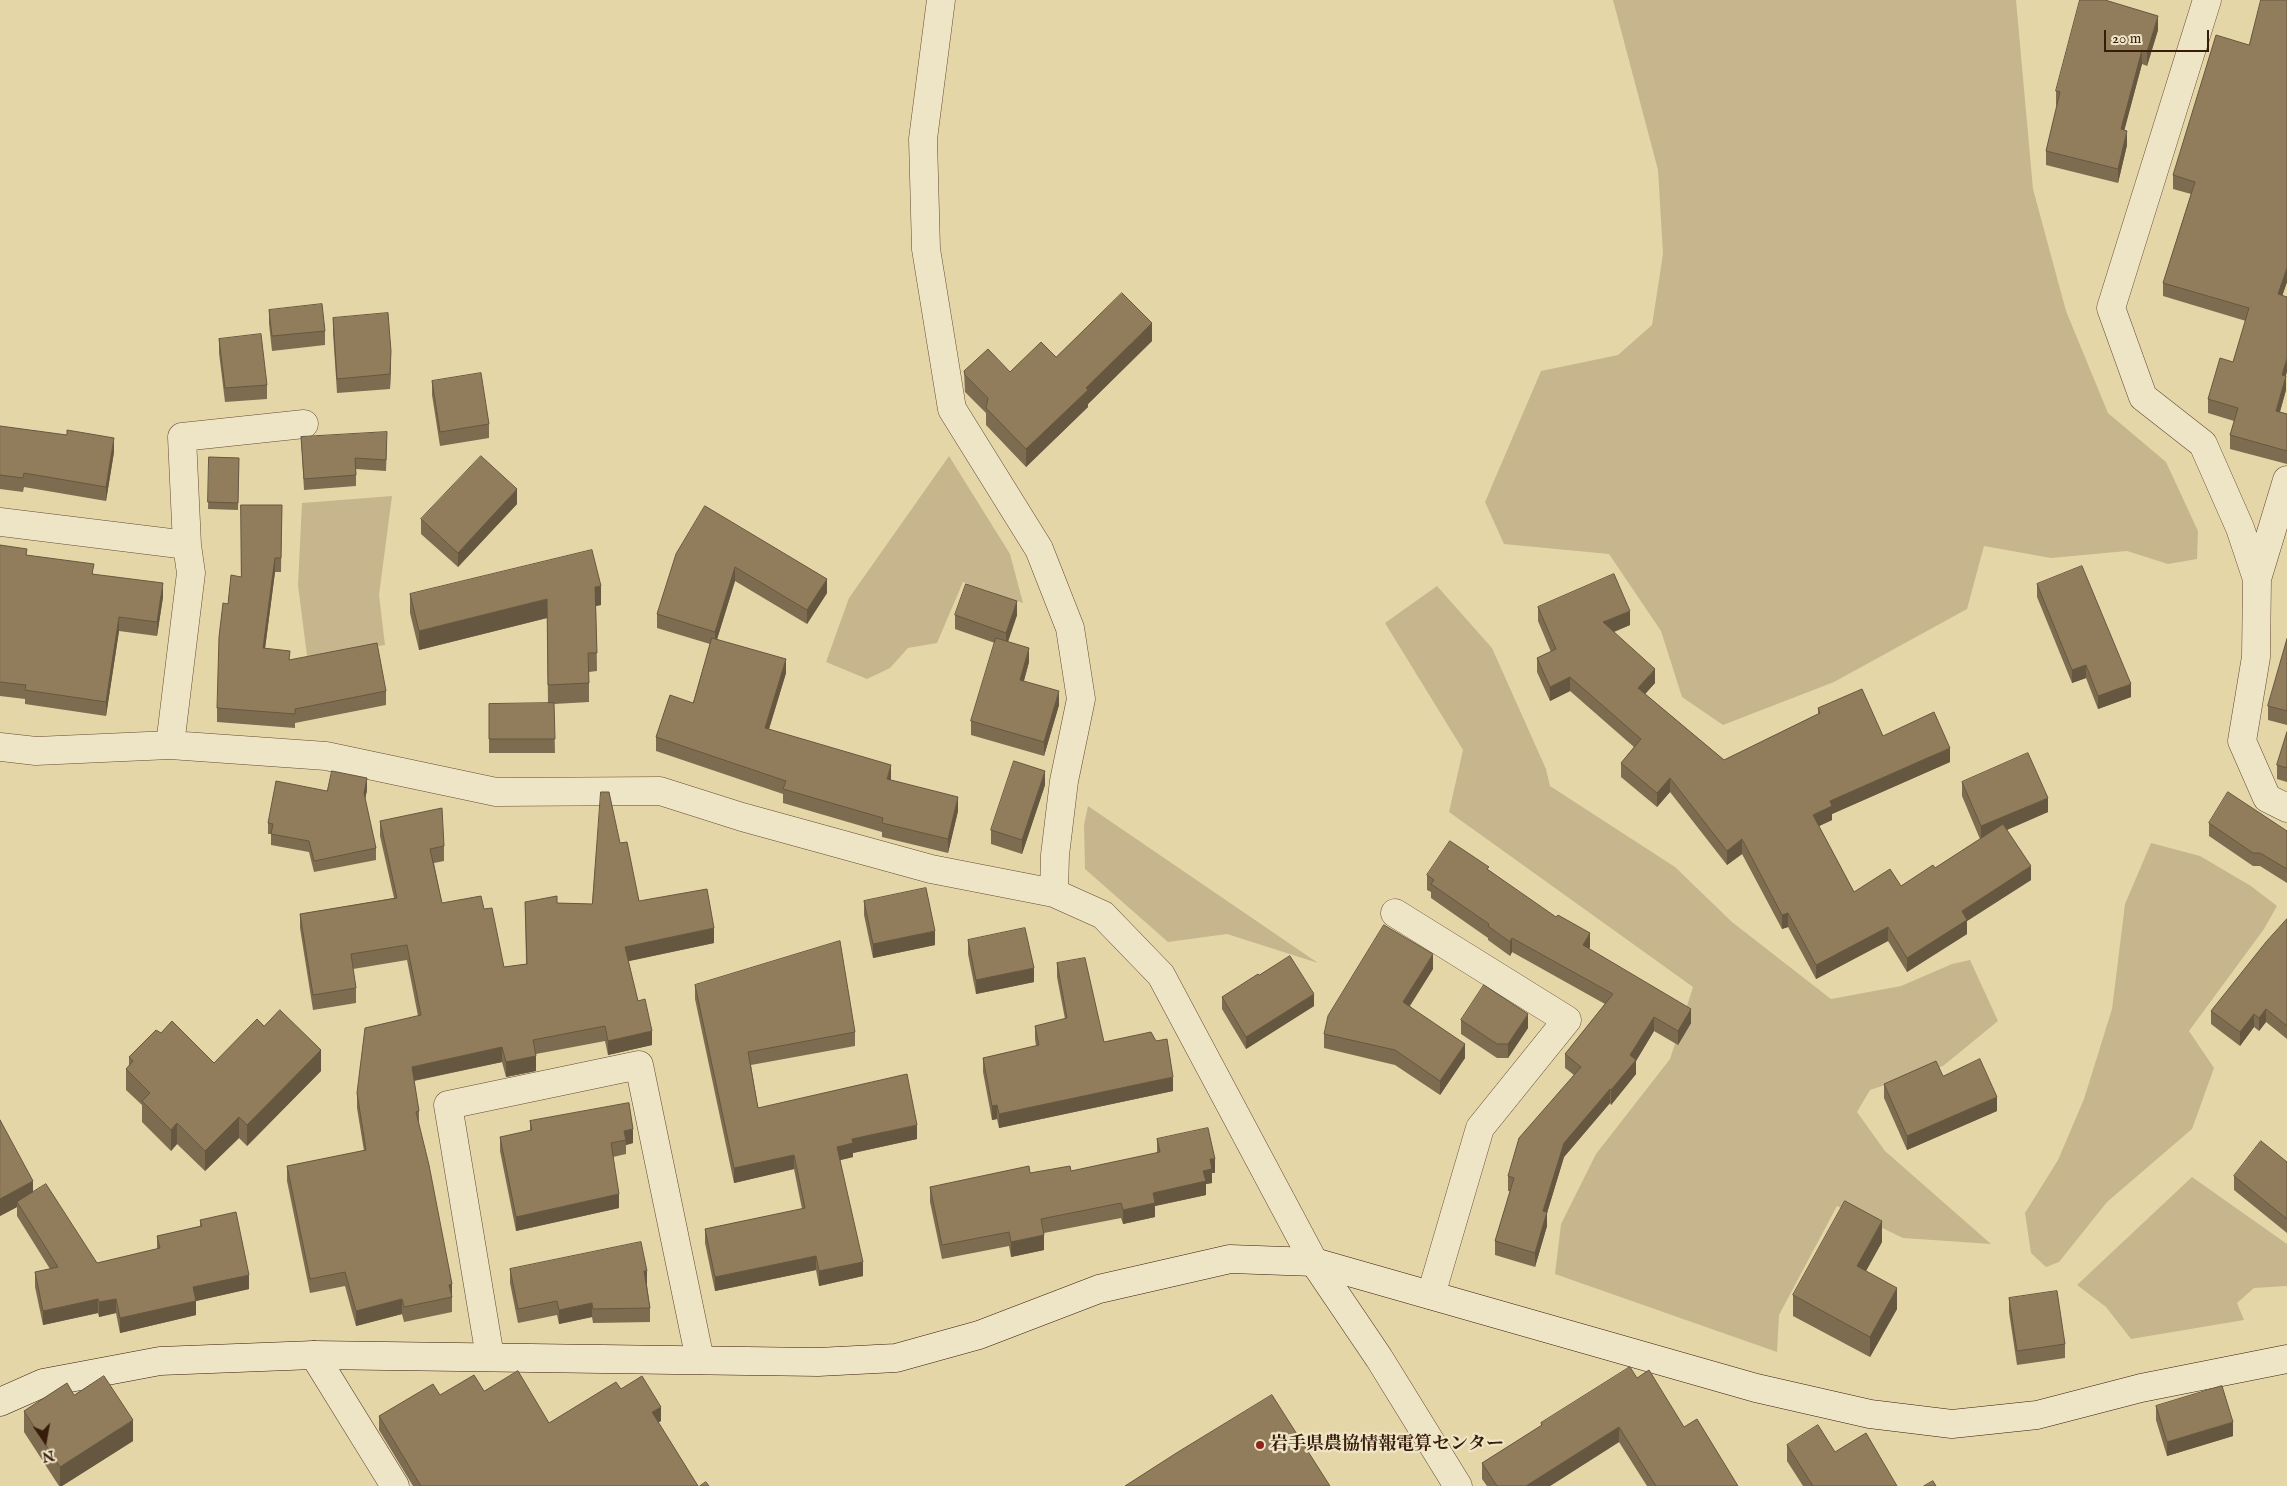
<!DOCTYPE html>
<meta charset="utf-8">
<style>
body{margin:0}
#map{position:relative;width:2287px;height:1486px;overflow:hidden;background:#e5d6a8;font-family:"IM FELL English",serif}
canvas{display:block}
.north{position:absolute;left:20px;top:1416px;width:50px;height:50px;-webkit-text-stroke:4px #eee4c6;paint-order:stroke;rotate:168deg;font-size:14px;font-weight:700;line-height:20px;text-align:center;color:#371c0a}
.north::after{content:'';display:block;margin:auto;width:18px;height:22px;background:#371c0a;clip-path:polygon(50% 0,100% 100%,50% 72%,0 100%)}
.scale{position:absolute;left:2104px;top:30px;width:105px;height:22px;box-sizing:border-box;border:2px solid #371c0a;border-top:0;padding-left:6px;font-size:15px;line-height:18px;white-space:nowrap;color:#371c0a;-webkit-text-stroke:4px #eee4c6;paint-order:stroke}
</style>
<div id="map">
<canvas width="2287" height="1486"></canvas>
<div class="north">N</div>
<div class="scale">20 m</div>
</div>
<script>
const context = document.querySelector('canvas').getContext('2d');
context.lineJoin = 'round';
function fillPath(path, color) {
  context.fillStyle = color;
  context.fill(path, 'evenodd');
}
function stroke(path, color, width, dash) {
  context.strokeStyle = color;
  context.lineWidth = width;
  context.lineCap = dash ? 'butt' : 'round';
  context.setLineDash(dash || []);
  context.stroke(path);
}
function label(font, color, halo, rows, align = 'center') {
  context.font = font + ' "IM FELL English","Noto Serif JP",serif';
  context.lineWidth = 4.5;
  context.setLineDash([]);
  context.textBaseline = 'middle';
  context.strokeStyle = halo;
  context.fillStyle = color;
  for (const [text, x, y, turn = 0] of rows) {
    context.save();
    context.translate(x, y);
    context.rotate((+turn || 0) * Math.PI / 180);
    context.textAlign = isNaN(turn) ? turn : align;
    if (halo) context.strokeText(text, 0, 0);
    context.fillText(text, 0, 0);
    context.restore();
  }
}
const green = new Path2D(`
 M1613,0h403l17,189 33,122 42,102 58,49 32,69 -1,28 -29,5 -41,-13 -76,7 -67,-12 -17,63 -133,73 -111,43 -41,-28 -21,-66 -52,-77 -105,-10 -19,-42 56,-131 77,-16 34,-30 11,-71 -5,-84z
 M949,456l61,98 13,49 -60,-21 -26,61 -29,5 -18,20 -23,11 -41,-17 23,-64z
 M392,496l-13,99 6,50 -78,11 -9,-71 4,-82z
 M1437,586l55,62 54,121 4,17 125,81 57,55 99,77 70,-13 51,-22 18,-4 28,61 -55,45 -73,24 -13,22 28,39 106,93 -88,-6 -66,-32 -58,109 -2,37 -222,-78 6,-50 35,-70 74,-95 23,-72 -244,-175 14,-62 -78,-127z
 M1088,806l230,157 -91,-29 -59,8 -83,-73 -1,-44z
 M2151,843l49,13 51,30 26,20 -13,23 -75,102 25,37 -22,61 -85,73 -48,60 -13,5 -15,-14 -6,-40 33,-53 26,-61 28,-90 13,-105z
 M2192,1177l95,67v42l-33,2 -17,15 7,17 -113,19 -25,-32 -29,-22z`);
const street = new Path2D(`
 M941,0l-18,139 3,110 26,160 87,140 31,79 11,71 -17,82 -9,74 -1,38
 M2207,0l-96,308 32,89 60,47 37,84 17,51 -1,78 -14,84 25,57 20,10
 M0,522l187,23
 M2257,579l30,-99
 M170,745l21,-172 -4,-28 -5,-108 122,-13
 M0,747l36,4 134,-6 156,11 170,36 164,-1 82,26 189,52 123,24 49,22 58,60 153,287 65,96 79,128
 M1395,913l172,107 -87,108 -49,167
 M314,1355l81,131
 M490,1357l-42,-252 191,-40 61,295`);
const secondary = new Path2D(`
 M0,1402l43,-19 117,-22 154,-6 504,7 78,-4 83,-23 120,-46 131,-30 84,3 442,126 114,26 82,10 85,-9 104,-27 146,-29`);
const wall = new Path2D(`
 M2287,0v282l-5,14 4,94 -6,22 7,2v50l-57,-15v-14l4,-14 -26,-8v-14l25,-37 13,-41 -83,-25v-13l28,-89 -18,-5v-14l76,-130z
 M2158,30l-11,36 -5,-2 -18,66 3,15 -9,38 -72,-18v-14l11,-45 -1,-1v-14z
 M269,310l56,21v14l-53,6 -3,-27z
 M333,318l58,47 -1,24 -53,4 -4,-61z
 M219,339l48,46v14l-42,3 -6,-49z
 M1152,341l-64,63v3l-62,60 -40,-42v-12l-21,-21 -1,-21 46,1 46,-15z
 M432,381l57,43v14l-49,8 -8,-51z
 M0,426l114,26 -8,49 -82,-14 -1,5 -23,-3z
 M301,437l86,6 -1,28 -30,-2v17l-52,4z
 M209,457l30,1 -1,52 -30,-1z
 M517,504l-59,63 -37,-33v-15z
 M282,505l-1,67h-6l-10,77 25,11 96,31v14l-91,18v5l-78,-6v-14l24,-131z
 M705,506l122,87 -20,31 -72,-43 -18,58 69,34 -17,56 122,51 67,31 -10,42 -66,-16v-5l-99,-29v-9l-127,-43v-14l37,-34 17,-59 -53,-16v-14z
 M0,545l27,10 67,19 69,23 -6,39 -38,-5 -13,85 -81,-12v-5l-25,-3z
 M2037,584l94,113 -33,12 -12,-31 -14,5 -35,-86z
 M410,594l191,11 -5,1 1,65 -8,1v30l-35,2 1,49h-66v-49h59l-1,-86 -128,32 -9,-37z
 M1538,607l92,18 -16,7 41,51 -10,11 79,66 94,-46v-6l65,28 67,26 -118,52v6l-13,6 35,66 47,-6 34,-18 45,-29 -18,-43v-14l86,30 -41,18 24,50 -64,41v13l-60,38 -19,-31 -72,38 -28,-52 -6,2 -40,-75 -15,11 -57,-73 -13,15 -36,-30v-14l13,-16 -64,-56 -20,10 -13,-29v-14l14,-6 -13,-31z
 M955,615h62l-9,27 21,20 -5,19 35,24 -15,51 -73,-21v-14l24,-78 -40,-14z
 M2287,639v86l-19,-5v-14z
 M2287,732v50l-10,-3v-14z
 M1045,785l-23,69 -31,-10v-14z
 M367,790l-2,9 11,49v12l-62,12 -5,-20 -38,-7v-11h-3v-11l59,-32z
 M380,821l64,25v15l-10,2 8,40 42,6 20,58 22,-3 -1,-62 67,2 28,-61 19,58 75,42 -86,18 10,40 14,44 -44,10 -3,-14 -69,13v17l-30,6 -4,-15 -88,19 5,30v14l33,159v28l-48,10 -2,-8 -46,12 -11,-40 -35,7 -23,-112v-15l77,-15 -7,-43v-15l61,-77 -11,-56 -54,9 3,19v15l-43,7 -13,-82v-14l94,-16 -14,-62z
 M2209,823l78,8v52l-27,-17h-7l-44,-30z
 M1489,870l101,77 -1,2 102,74 -13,22 -24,-14 -18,30v13l-25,31 -1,-2 -46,54 -17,56v13l-12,41 -40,-12v-14l15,-50h-2v-15l66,-101 -9,-7v-14l40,-50 -93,-52 -2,4 -22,-16v-2l-57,-40v-6l-4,-2v-15z
 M864,901l71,44 -62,13 -9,-43z
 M2287,919v120l-21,-17 -7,9 -5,-4 -14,19 -29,-22v-13z
 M968,940l66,42 -58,12 -8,-40z
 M1057,963l47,79 69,49 -174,37 -2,-9 -5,1 -9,-48v-14l53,-12 -1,-7v-13l30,-7 -8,-42z
 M1433,969l-23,37 55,52 -25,37 -45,-30 -71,-17v-14z
 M1259,975l55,31 -68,43 -24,-40v-12z
 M695,985l160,47v14l-104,19 7,43 159,31 -64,14v4l-13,3 23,116 -44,10 -3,-16 -101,21 -10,-48v-14l97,-20 -8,-40 -60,14 -39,-184z
 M1461,1020l67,8 -20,30h-11l-36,-24z
 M264,1026l57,45 -74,75 -8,-8 -34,33 -28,-27 -6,7 -29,-29v-17l-16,-15v-21l3,-3v-9l85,6z
 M1943,1076l54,35 -90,39 -23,-52v-14z
 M629,1103l4,40 -7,2v9l-13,3 6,51 -103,23 -16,-80v-14l30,-6v-10z
 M0,1120l33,72 64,71 60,-14v-13l43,-10v-6l49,69 -53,12v14l-76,18 -4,-20 -17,4 -1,-4 -55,12 -8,-38v-15l15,-3 -33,-53v-9l-17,9z
 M1157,1139l58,34h-3v10l-6,1v11l-51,11v11l-32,7 -2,-6 -77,15v17l-33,7 -2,-11 -67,13 -12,-57v-15l100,-14 41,-2 86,-18z
 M2287,1162v71l-53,-43v-14z
 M1882,1242l-16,29 31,38 -27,48 -77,-41v-21z
 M510,1269l137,16 3,23v14l-57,1 -1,-6 -33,7 -2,-9 -39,8 -8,-40z
 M2009,1298l56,46v14l-48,7 -8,-53z
 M1637,1378l47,49 54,59h-91l-28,-44 -69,44h-63l-5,-7v-16l59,-37v-3z
 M621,1389l40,32 -3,1 40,64h-285l-34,-56v-14l61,-21 44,-4 65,32z
 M74,1395l59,46 -71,45h-3l-35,-54v-21z
 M2156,1406l77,30 -66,20 -11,-36z
 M1787,1445l48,7 62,34h-94l-16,-25z`);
const shadedWall = new Path2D(`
 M2158,16v14l-11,36v-14z
 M2142,50v14l-21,79v-14z
 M2127,131v14l-9,38v-14z
 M2287,268v14l-9,26v-14z
 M1152,323v18l-64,63v3l-62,60v-18l60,-61z
 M391,351v14l-1,24v-15z
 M2287,358v14l-5,17v-14z
 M2286,376v14l-10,35v-14z
 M114,438v14l-8,49v-14z
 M517,489v15l-59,63v-14z
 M275,558v14l-12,91v-15z
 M735,567v14l-20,65v-14z
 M827,579v14l-20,31v-14z
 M163,583v14l-6,39v-14z
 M601,586v19l-6,1v-19z
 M547,599v19l-128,32v-19z
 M1017,601v14l-11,32v-14z
 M1630,611v14l-27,11v-14z
 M119,617v14l-13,85v-14z
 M1029,648v14l-9,32v-14z
 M786,659v14l-21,69v-14z
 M2086,665v13l-14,5v-13z
 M1655,669v14l-17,19v-14z
 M1570,677v14l-20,10v-14z
 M2131,684v13l-33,12v-13z
 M1059,691v14l-15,51v-14z
 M1950,748v14l-118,52v6l-19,9v-14l17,-14z
 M891,765v14l-4,14v-14z
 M1045,771v14l-23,69v-14z
 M367,778v12l-3,15v-12z
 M1670,778v14l-13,15v-14z
 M958,797v14l-10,42v-14z
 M2048,798v14l-67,29v-15z
 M1742,839v15l-15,11v-14z
 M2031,866v14l-64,41v13l-60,38v-14l55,-47z
 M1788,913v14l-6,2v-14z
 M1888,927v14l-72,38v-14z
 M714,928v15l-89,19v-15z
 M935,931v14l-62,13v-14z
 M1590,933v14l-7,13v-15z
 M1512,938v14l-2,4v-14z
 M1433,954v15l-30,47v-14z
 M1034,968v14l-58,12v-14z
 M1314,994v12l-68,43v-12z
 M1691,1009v14l-13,22v-14z
 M2266,1009v13l-7,9v-13z
 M1528,1014v14l-20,30v-14z
 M2254,1014v13l-14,19v-14z
 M1654,1017v14l-18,30v13l-25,31v-15l19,-35z
 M652,1031v14l-44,10v-14z
 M1465,1044v14l-25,37v-14z
 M502,1047v15l-90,19v-14z
 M321,1050v21l-74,75v-21z
 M536,1056v15l-30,6v-15z
 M1173,1077v14l-174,37v-14z
 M1610,1089v14l-46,54 -17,56v13l-12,41v-14l8,-42 21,-68z
 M1997,1097v14l-90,39v-14z
 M997,1105v14l-5,1v-14z
 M239,1117v21l-34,33v-20z
 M177,1123v21l-6,7v-21z
 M917,1125v14l-64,14v4l-16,4v-14l15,-8z
 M633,1129v14l-7,2 -2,-14z
 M794,1155v14l-60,14v-15z
 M1210,1159h5v14h-3v10l-6,1v11l-51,11v11l-32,7v-14l30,-17 50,-22z
 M33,1181v17l-16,4v5l-17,9v-17z
 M619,1194v14l-103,23v-14z
 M1882,1221v21l-25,45v-21z
 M1044,1235v15l-33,7v-15z
 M816,1256v14l-101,21v-14z
 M863,1262v14l-44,10v-15z
 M644,1271h3v14l-3,1z
 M249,1275v14l-53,12v14l-76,18v-15l73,-31z
 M452,1284v15l-3,-14z
 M1897,1288v21l-27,48v-20z
 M98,1299v14l-55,12v-14z
 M116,1299v14l-17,4v-15z
 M402,1299v15l-46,12v-15z
 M592,1303v14l-33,7v-14z
 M661,1407v14l-9,5v-14z
 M133,1420v21l-71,45h-2v-19z
 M2233,1422v14l-66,20v-14z
 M1619,1427v15l-69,44h-24z`);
const building = new Path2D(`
 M2080,0h25l53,16 -11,36 -5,-2 -21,79 6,2 -9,38 -72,-18 14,-59 -4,-1z
 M2261,0h26v268l-9,26 9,3v61l-5,17 4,1 -10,35 11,3v37l-57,-16 8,-27 -30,-9 12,-41 13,4 16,-54 -86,-25 32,-101 -22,-7 43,-140 33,10z
 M1122,293l30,30 -66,65 2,2 -62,59 -40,-41 2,-10 -23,-23 -1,-4 24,-22 22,23 31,-30 15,15z
 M322,304l3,27 -53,5 -3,-26z
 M388,313l3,38 -1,23 -53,5 -4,-61z
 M261,334l6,51 -42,3 -6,-49z
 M481,373l8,51 -49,8 -8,-51z
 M0,426l67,9v-5l47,8 -8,49 -82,-14 -1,5 -23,-3z
 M387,432l-1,28 -31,-2 1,17 -52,4 -3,-42z
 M481,456l36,33 -59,64 -37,-34z
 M209,457l30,1 -1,45 -30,-1z
 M241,505h41l-1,53h-6l-12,90 27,3 -1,9 88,-17 9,48 -91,18v5l-78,-6 2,-71 4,-34 5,1 3,-29 10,2z
 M705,506l122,73 -20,31 -72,-43 -20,65 -58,-18 19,-60z
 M0,545l27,4 -1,6 68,9 -2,10 71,9 -6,39 -38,-5 -13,85 -81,-12 1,-5 -26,-3z
 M592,550l9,36 -6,1 2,66h-9l1,30 -41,2 -1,-86 -128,32 -9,-37z
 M2082,566l49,118 -33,12 -12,-31 -14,5 -35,-86z
 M1614,574l16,37 -27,11 52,47 -17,19 86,72 96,-47 -2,-5 44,-19 21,47 51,-24 16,36 -120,53 2,5 -19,9 41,77 36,-23 11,17 32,-21 2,3 68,-44 28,42 -69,45 5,9 -60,38 -19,-31 -72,38 -28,-52 -6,2 -40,-76 -15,12 -57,-73 -13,15 -36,-30 20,-24 -71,-62 -20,10 -13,-29 19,-9 -18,-42z
 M966,584l51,17 -11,32 -51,-18z
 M712,638l74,21 -21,69 126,37 -4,14 71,18 -10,42 -66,-16 1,-5 -100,-29 3,-8 -130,-44 14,-42 23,8z
 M996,638l33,10 -9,32 39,11 -15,51 -73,-21z
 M2287,639v72l-19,-5z
 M554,703l1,36h-66v-35z
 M2287,732v36l-10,-3z
 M2028,753l20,45 -67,28 -19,-44z
 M1014,761l31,10 -23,69 -31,-10z
 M332,771l35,7 -3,15 12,55 -62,13 -5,-20 -38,-7 2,-10 -5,-1 8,-42 51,10z
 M601,792h8l11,51 7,-1 12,59 68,-12 7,39 -89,19 13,54 7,-2 7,32 -44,10 -3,-15 -72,14 3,16 -30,6 -4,-15 -90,20 7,44 -3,1 13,53 23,119 -3,1 3,12 -48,10 -2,-8 -46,12 -11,-39 -35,7 -23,-113 79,-16 -9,-57 8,-65 56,-13 -14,-70 -56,9 5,34 -43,7 -13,-81 97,-16 -17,-77 62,-13 2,38 -14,3 12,54 39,-7 3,13 8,-1 12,59 23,-3 -2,-62 32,-6v7l35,1z
 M2228,792l59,39v38l-27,-16h-7l-44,-30z
 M1450,841l39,26 -2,2 69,48 2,-2 32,18 -7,12 108,64 -13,22 -24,-14 -24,38 6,5 -25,30 -1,-1 -46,54 -21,68 4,1 -12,41 -40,-12 19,-63 -6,-2 11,-38 62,-71 -16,-13 48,-60 -101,-56 -2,4 -22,-16 1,-2 -58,-40 3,-4 -7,-5z
 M926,888l9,43 -62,13 -9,-43z
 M2287,919v107l-21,-17 -7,9 -5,-4 -14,18 -29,-21 55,-69z
 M1384,925l49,29 -30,48 62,42 -25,37 -45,-31 -71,-16 4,-18z
 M1025,928l9,40 -58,12 -8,-40z
 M840,941l15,91 -107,20 10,56 149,-34 10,51 -65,14 1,4 -16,4 26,115 -44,9 -3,-15 -101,21 -10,-48 100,-21 -11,-53 -60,13 -39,-183z
 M1290,956l24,38 -68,43 -24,-40 36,-23 1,1z
 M1085,958l19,84 47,-10 5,9 11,-2 6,38 -174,37 -2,-9 -5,1 -9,-48 56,-13 -4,-19 32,-8 -10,-55z
 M1484,985l44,29 -20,30h-11l-36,-24z
 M280,1010l41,40 -74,75 -8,-8 -34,34 -28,-28 -6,7 -29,-29 8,-8 -24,-24 7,-8 -4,-4 27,-27 5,3 11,-12 42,42 43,-44 7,7z
 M1980,1059l17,38 -90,39 -23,-52 52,-23 7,15z
 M629,1103l4,26 -9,2 2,9 -15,3 8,51 -103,23 -16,-80 32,-7 -2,-9z
 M0,1120l33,61 -33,18z
 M1208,1128l7,31h-5l2,10 -9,2 3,10 -53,12 2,10 -32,7 -2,-7 -80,16 3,16 -33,7 -2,-10 -67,13 -12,-58 99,-21 1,7 40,-7 1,5 89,-19 -3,-13z
 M2261,1141l26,21v57l-53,-43z
 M46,1184l51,79 63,-15 -3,-12 45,-10 -2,-6 36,-8 13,63 -56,12 3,14 -76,17 -4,-19 -17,3 -1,-3 -55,12 -8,-39 23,-5 -41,-65z
 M1845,1201l37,20 -25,45 40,22 -27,49 -77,-42z
 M641,1242l6,29h-3l6,37 -57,1 -1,-6 -33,7 -2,-9 -39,8 -8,-40z
 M2057,1291l8,53 -48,7 -8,-53z
 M1630,1367l7,11 12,-8 35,57 13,-8 41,67h-82l-37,-59 -93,59h-29l-15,-23 60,-38 -1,-2z
 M518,1371l31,52 67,-41 5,7 21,-13 19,31 -9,5 46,74h-277l-42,-70 54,-32 7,11 34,-20 10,16z
 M104,1376l29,44 -73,47 -36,-56 43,-28 7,12z
 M2222,1386l11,36 -66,20 -11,-36z
 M1272,1395l58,91h-205l53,-34z
 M1818,1425l17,27 31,-19 31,53h-84l-26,-41z
 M1933,1481l3,5h-12z
 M706,1482l3,4h-9z`);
const markers = [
 [1260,1445,5,"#8f2418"]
];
const poiNames = [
 ["岩手県農協情報電算センター",1270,1445]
];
fillPath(green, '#c7b68d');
stroke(street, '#624a32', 29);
stroke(secondary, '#371c0a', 29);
stroke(street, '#eee4c6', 28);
stroke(secondary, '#eee4c6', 28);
fillPath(wall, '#7d6c4f');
fillPath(shadedWall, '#665840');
fillPath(building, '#917d5c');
stroke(building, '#665840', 1);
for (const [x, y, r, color] of markers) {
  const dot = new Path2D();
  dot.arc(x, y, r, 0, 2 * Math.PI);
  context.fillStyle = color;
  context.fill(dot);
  stroke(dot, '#eee4c6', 2);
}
label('bold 18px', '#371c0a', '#eee4c6', poiNames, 'left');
</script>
